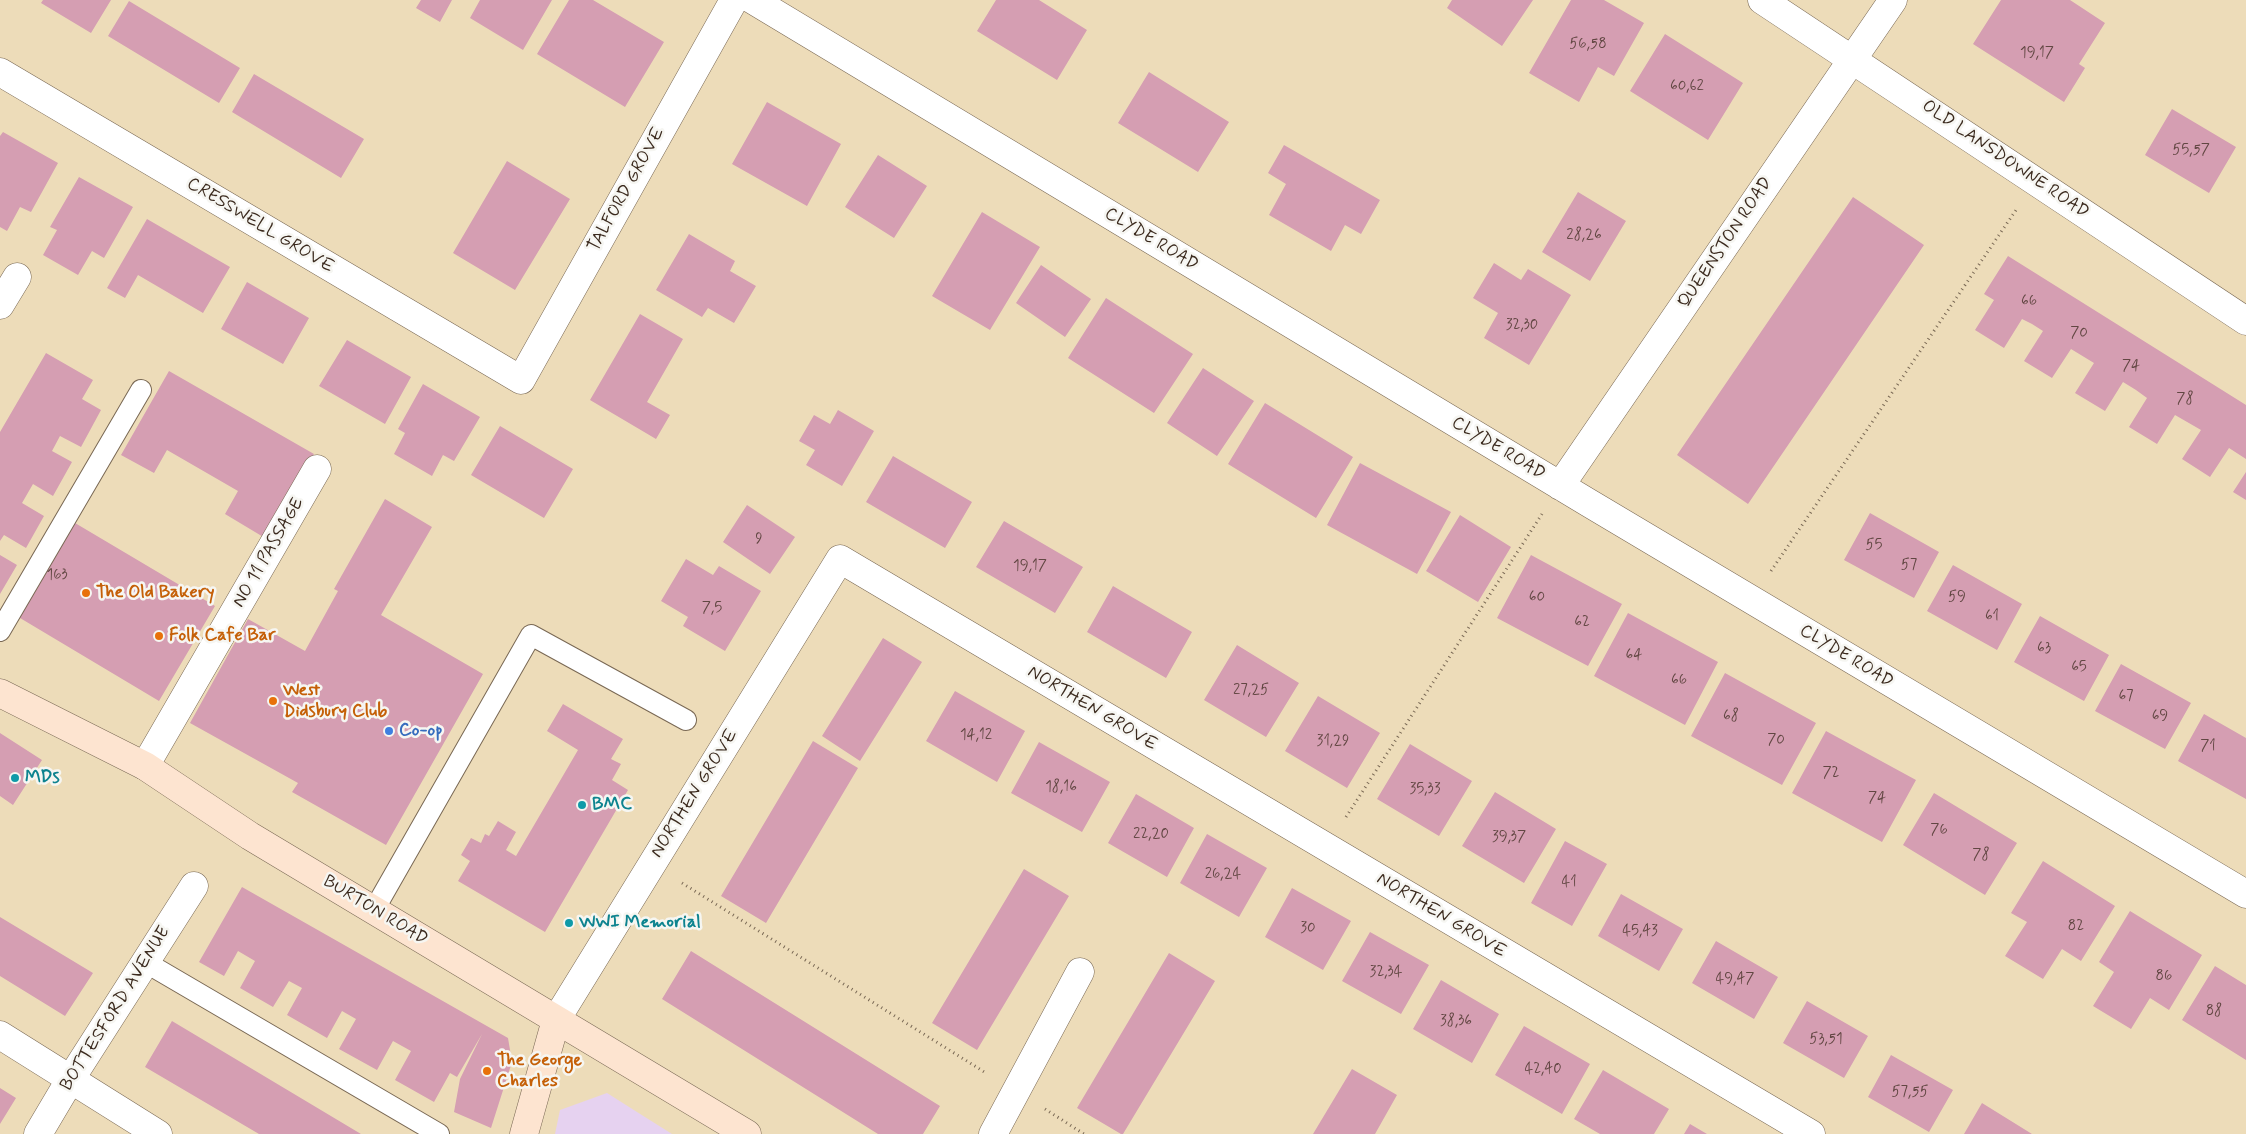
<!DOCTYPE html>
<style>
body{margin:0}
canvas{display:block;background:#eddcb9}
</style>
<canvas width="2246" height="1134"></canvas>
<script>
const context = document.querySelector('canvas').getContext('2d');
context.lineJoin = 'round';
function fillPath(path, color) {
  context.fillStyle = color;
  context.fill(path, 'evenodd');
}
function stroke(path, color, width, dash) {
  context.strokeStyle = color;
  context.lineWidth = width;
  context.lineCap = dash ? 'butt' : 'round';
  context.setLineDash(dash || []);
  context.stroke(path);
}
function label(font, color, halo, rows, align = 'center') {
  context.font = font + ' Mynerve,sans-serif';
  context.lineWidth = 5;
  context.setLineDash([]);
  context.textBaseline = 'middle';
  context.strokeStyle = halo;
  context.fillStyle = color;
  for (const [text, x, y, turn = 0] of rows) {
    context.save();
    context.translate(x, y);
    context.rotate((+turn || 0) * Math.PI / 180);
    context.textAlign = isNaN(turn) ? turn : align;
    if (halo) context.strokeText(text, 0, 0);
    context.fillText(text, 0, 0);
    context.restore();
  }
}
const built = new Path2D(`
 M607,1093l30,19 35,22h-117l5,-24z`);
const building = new Path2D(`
 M43,0h68l-20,33 -50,-30z
 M421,0h31l-12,22 -24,-14z
 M480,0h72l-29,50 -53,-32z
 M569,0h24l71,42 -39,65 -88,-53z
 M996,0h43l48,30 -30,50 -80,-49z
 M1452,0h81l-31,46 -55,-38z
 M1571,0h33l40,23 -30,53 -16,-9 -19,35 -50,-29z
 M2001,0h69l35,23 -26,41 6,4 -21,34 -91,-58z
 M129,1l111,67 -21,35 -111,-67z
 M1665,34l78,49 -35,57 -78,-49z
 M1149,72l80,50 -31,50 -80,-49z
 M254,74l110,65 -23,39 -109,-66z
 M767,102l74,42 -34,62 -75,-42z
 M2172,109l64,38 -27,46 -64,-38z
 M3,132l55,31 -27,49 -11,-5 -13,24 -7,-4v-91z
 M1284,145l96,55 -19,34 -16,-9 -14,26 -62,-36 17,-31 -18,-11z
 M878,155l49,31 -33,52 -49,-31z
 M507,161l63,38 -55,91 -62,-37z
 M79,177l54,30 -29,51 -12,-7 -14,24 -35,-20 14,-25 -7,-3z
 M1578,192l48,29 -36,60 -48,-29z
 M1853,197l71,48 -176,259 -71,-49z
 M982,212l58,35 -50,83 -58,-34z
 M147,219l83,48 -27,46 -65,-38 -13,23 -18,-10z
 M689,234l46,27 -5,10 26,15 -22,37 -26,-15 -6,9 -46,-27z
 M2008,256l238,149v54l-17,-11 -19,29 -28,-18 19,-29 -26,-15 -18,29 -28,-17 18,-29 -11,-8 -13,-8 -18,29 -30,-18 19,-30 -23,-14 -19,29 -28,-17 19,-30 -11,-7 -10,-5 -18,29 -29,-18 19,-30 -10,-6z
 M1494,263l27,17 7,-11 43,26 -42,70 -45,-27 14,-25 -25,-15z
 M1041,265l50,34 -26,38 -49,-34z
 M247,282l62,36 -26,46 -62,-35z
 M1106,298l87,56 -39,59 -86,-55z
 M640,314l43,25 -36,63 23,13 -14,24 -66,-39z
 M347,340l64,37 -26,47 -66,-38z
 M46,353l47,27 -11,19 19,11 -20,37 -21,-11 -8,15 20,11 -19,34 -20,-12 -11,19 22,13 -18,32 -22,-13 -4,6v-109z
 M1203,368l51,33 -37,55 -50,-33z
 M169,371l145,83 -49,84 -40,-24 13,-23 -71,-41 -13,23 -33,-18z
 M423,384l57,33 -26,44 -11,-6 -11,21 -38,-22 11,-21 -7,-4z
 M1265,403l88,54 -37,61 -88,-54z
 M838,410l36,21 -32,55 -36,-21 9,-15 -16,-9 15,-26 16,9z
 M500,426l73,43 -29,49 -73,-43z
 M893,456l79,46 -27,46 -79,-46z
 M1360,463l91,49 -34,62 -90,-49z
 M2246,472v28l-13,-8z
 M385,499l47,28 -51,88 102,59 -97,171 -94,-53 6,-9 -108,-60 58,-104 57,32 33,-60 -4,-2z
 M747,505l48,32 -25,37 -47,-32z
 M1870,513l69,39 -25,46 -70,-38z
 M1460,515l51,32 -33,55 -52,-31z
 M70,520l145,86 -56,95 -144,-86z
 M1004,521l79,46 -28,46 -79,-46z
 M0,555l17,10 -17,29z
 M1531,555l91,49 -34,62 -91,-48z
 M686,559l27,16 6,-9 42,25 -36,60 -42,-25 5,-9 -27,-16z
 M1953,565l69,39 -25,46 -70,-39z
 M1113,586l79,46 -26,46 -79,-46z
 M1628,613l90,49 -33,63 -91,-49z
 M2040,616l69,39 -25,46 -70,-39z
 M883,638l39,24 -62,99 -38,-25z
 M1237,645l62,38 -33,54 -62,-37z
 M2121,664l70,39 -26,46 -70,-38z
 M1725,673l91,50 -34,62 -91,-49z
 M955,691l70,40 -28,51 -71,-41z
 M1318,696l62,37 -33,55 -62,-37z
 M563,704l60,35 -12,20 10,5 -9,16 16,10 -83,142 -87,-51 12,-20 -9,-6 10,-17 10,5 4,-9 4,2 9,-15 18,11 -10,18 10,6 62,-106 -31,-19z
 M2204,714l42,24v61l-68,-38z
 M1826,731l90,49 -34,62 -90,-49z
 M0,733l42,27 -29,45 -13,-9z
 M813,741l45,27 -92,155 -45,-27z
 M1039,742l71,40 -28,50 -71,-39z
 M1410,744l62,37 -33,55 -62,-37z
 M1495,792l61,37 -32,54 -62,-37z
 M1934,793l83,50 -32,52 -82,-50z
 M1136,794l58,34 -27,49 -59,-34z
 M1207,834l60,34 -28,49 -59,-34z
 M1565,841l42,23 -35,62 -41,-23z
 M2043,861l72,45 -34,55 -19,-12 -19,30 -38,-23 22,-34 -16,-9z
 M1024,869l45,27 -92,154 -45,-27z
 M242,887l266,151 4,24 -21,66 -37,-16 6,-33 22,-45 -25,43 -7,-4 -16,29 -39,-22 16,-29 -18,-10 -16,29 -38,-21 17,-30 -14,-8 -15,27 -40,-23 15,-27 -13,-7 -16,26 -33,-19 15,-27 -17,-10 -14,25 -25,-14z
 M1292,888l59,33 -28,49 -58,-33z
 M1621,894l62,35 -24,42 -61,-35z
 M2130,911l72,44 -33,55 -19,-12 -19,31 -38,-23 21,-34 -15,-10z
 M0,917l93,56 -28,43 -65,-40z
 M1370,932l59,33 -28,49 -59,-33z
 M1716,941l62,36 -24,42 -62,-36z
 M691,951l249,155 -17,28h-45l-216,-135z
 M1169,953l46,28 -92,153h-2l-44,-26z
 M2215,966l31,19v75l-64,-40z
 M1441,980l58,34 -27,49 -59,-34z
 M1807,1001l61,35 -24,42 -61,-35z
 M172,1021l189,113h-102l-114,-67z
 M1524,1026l66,38 -28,50 -67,-39z
 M1891,1055l62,35 -24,42 -61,-35z
 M1352,1069l45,26 -22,39h-62z
 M1603,1070l66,39 -15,25h-54l-26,-15z
 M0,1088l16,10 -16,26z
 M1982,1103l50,31h-68z
 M1690,1124l17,10h-23z`);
const path = new Path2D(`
 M1771,571l245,-361
 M1346,817l196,-303
 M682,883l304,190
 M1045,1109l39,25`);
const lane = new Path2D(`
 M0,631l141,-241
 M374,910l157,-275 155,85
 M145,962l294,172`);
const street = new Path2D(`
 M753,0l836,503 657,391
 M1762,0l484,321
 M0,72l521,308 213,-380
 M0,305l17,-28
 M1560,486l333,-486
 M145,766l172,-297
 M556,1020l284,-461 971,575
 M0,1035l158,99
 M38,1134l32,-54 124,-194
 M993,1134l87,-162`);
const secondary = new Path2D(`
 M0,693l145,73 105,70 497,298
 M524,1134l32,-114`);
const markers = [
 [86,593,5,"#e8710a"],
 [159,636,5,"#e8710a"],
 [273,701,5,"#e8710a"],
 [389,731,5,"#3f7fe0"],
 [15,778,5,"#0f9aa8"],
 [582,805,5,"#0f9aa8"],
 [569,923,5,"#0f9aa8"],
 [487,1071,5,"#e8710a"]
];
const numberNames = [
 ["56,58",1588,45],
 ["19,17",2037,54],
 ["60,62",1687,87],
 ["55,57",2191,151],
 ["28,26",1584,236],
 ["66",2029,302],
 ["32,30",1522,326],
 ["70",2079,334],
 ["74",2131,367],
 ["78",2185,400],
 ["9",759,540],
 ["55",1874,546],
 ["57",1909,566],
 ["19,17",1030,567],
 ["163",57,576],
 ["60",1537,598],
 ["59",1957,598],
 ["7,5",712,609],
 ["61",1992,617],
 ["62",1582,623],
 ["63",2044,649],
 ["64",1634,656],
 ["65",2079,668],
 ["66",1679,681],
 ["27,25",1251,691],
 ["67",2126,697],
 ["68",1731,717],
 ["69",2160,717],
 ["14,12",976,736],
 ["70",1776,741],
 ["31,29",1333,742],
 ["71",2208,747],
 ["72",1831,774],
 ["18,16",1061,788],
 ["35,33",1425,790],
 ["74",1877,799],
 ["76",1939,831],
 ["22,20",1151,835],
 ["39,37",1509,838],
 ["78",1981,856],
 ["26,24",1223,875],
 ["41",1569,883],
 ["82",2076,927],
 ["30",1308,929],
 ["45,43",1640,932],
 ["32,34",1386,973],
 ["86",2164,977],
 ["49,47",1735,980],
 ["88",2214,1012],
 ["38,36",1456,1022],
 ["53,51",1826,1040],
 ["42,40",1543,1070],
 ["57,55",1910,1093]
];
const streetNames = [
 ["OLD LANSDOWNE ROAD",2005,160,34],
 ["TALFORD GROVE",627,190,-61],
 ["CRESSWELL GROVE",260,226,31],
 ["CLYDE ROAD",1151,240,31],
 ["QUEENSTON ROAD",1726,243,-56],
 ["CLYDE ROAD",1498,449,31],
 ["NO 11 PASSAGE",269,553,-60],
 ["CLYDE ROAD",1846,657,31],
 ["NORTHEN GROVE",1092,709,31],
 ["NORTHEN GROVE",695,794,-58],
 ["BURTON ROAD",375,911,31],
 ["NORTHEN GROVE",1441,916,31],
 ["BOTTESFORD AVENUE",116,1009,-58]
];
const foodNames = [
 ["The Old Bakery",96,593],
 ["Folk Cafe Bar",169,636],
 ["West",283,691],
 ["Didsbury Club",283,712],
 ["The George",497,1061],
 ["Charles",497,1082]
];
const shopNames = [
 ["Co-op",399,731]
];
const cultureNames = [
 ["MDs",25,778],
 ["BMC",592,805],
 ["WWI Memorial",579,923]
];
fillPath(built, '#e6d2f0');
fillPath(building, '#d59eb2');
stroke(lane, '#796854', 22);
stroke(street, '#796854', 29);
stroke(secondary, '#796854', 29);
stroke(path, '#796854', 3, [1, 4]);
stroke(lane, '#fff', 20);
stroke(street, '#fff', 28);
stroke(secondary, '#fde4d0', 28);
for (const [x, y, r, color] of markers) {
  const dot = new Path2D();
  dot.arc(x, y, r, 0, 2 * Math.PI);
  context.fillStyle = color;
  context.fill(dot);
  stroke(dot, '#f6f6f2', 2);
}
label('15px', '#624743', null, numberNames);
label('18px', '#3b2a1e', '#f6f6f2', streetNames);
label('bold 18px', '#c56008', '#f6f6f2', foodNames, 'left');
label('bold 18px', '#366cbe', '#f6f6f2', shopNames, 'left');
label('bold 18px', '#0d838f', '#f6f6f2', cultureNames, 'left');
</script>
